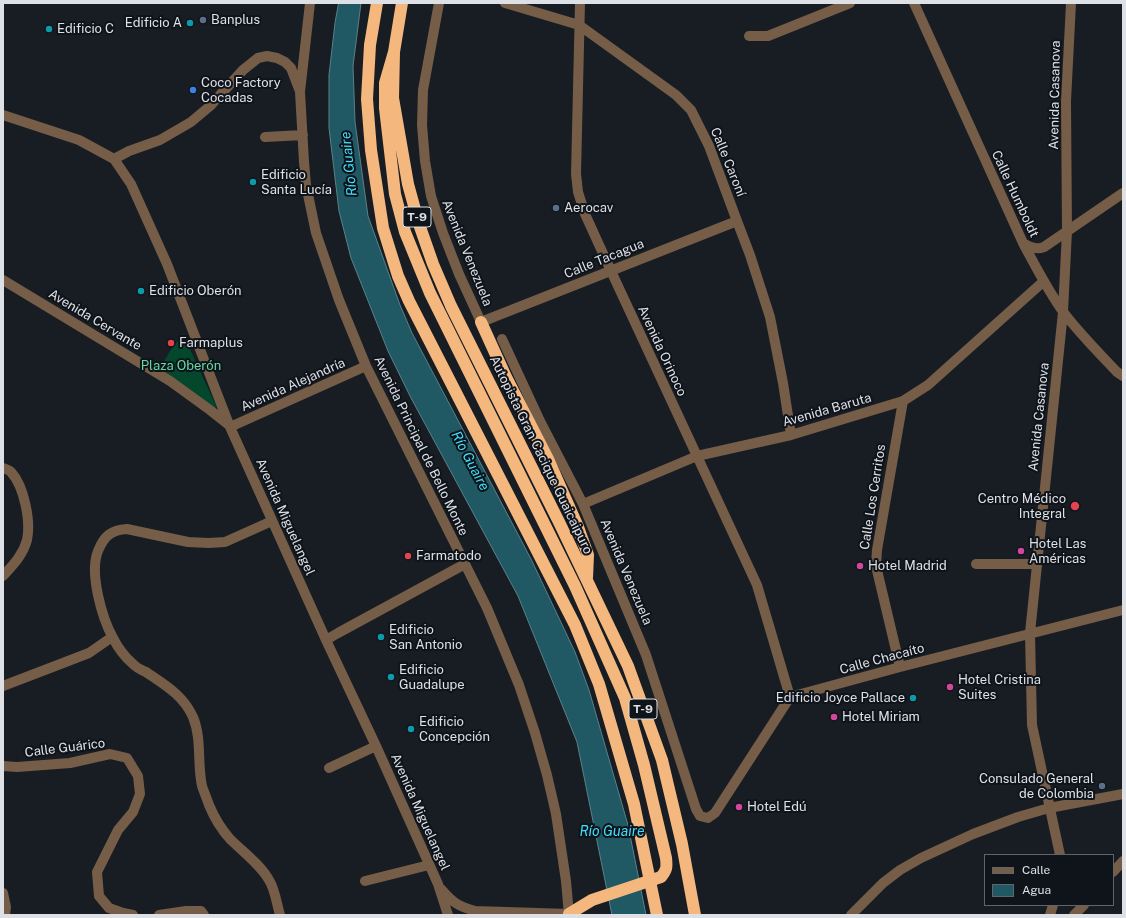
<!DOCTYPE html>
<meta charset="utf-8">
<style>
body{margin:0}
#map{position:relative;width:1126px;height:918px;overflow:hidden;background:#181d24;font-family:"Public Sans",sans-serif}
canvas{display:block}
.frame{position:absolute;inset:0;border:4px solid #dde0e5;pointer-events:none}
.legend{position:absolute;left:984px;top:854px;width:130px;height:52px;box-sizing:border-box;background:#0f131a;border:1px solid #61656b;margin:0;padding:5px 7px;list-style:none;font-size:12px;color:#dde0e5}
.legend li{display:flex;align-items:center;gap:8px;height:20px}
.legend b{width:20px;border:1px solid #61656b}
</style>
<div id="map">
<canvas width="1126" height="918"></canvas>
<div class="frame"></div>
<ul class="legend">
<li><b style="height:5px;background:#755d47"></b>Calle</li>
<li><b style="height:11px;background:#205964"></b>Agua</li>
</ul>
</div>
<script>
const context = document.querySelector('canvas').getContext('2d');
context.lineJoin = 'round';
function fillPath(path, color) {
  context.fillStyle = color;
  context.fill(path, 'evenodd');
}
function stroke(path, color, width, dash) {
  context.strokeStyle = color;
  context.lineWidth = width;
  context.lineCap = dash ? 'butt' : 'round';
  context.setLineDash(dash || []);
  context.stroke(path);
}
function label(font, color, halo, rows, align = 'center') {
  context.font = font + ' "Public Sans",sans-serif';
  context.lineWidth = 4;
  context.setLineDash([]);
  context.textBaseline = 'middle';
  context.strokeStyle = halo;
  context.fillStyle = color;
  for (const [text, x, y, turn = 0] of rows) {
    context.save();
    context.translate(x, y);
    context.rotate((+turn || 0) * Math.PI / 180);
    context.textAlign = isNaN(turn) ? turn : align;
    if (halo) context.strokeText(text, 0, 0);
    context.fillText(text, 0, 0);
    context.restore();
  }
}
const green = new Path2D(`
 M183,334l34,74 -7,-3 -51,-35 11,-19z`);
const water = new Path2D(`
 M339,3h22l-8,63 2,56 13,94 32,89 12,28 119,226 44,93 14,38 39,135 18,90h-34l-35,-173 -59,-146 -107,-198 -23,-47 -37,-93 -12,-47 -10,-83v-53l6,-52z`);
const minor = new Path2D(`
 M310,3l-10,89 4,70 2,23 10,48 23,67 27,66 121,242 32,77 16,48 12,42 9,39 10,67 3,34
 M439,3l-16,87 -1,35 3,36 6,35 12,37 16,41 22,48 256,-101
 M505,3l74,22 97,70 15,15 18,36 28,75 13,34 20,62 13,66 8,52
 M580,3l-4,171 2,18 7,22 26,57 146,314 33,112
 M914,3l109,240c13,24 25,48 41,70 16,21 35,40 53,59l6,4
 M749,36h19l82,-33
 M3,115l76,25 35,19 17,25 36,80 63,163 96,213 50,106 62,138 10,31
 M265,137l38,-2
 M114,159l15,-8 31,-11 31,-18 19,-16 33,-36 15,-12 9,-2 10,2 8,4 6,6 8,21
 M1023,243c7,4 13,7 21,4l79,-54
 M3,280l167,101 40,29 19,15
 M502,339l38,82 43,83 63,151 50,154 4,7 8,2 7,-5 75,-116 110,-30 223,-57
 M230,427l136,-61
 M3,468c3,1 6,2 8,4 13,14 20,49 16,68 -4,15 -14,25 -24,36
 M583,504l114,-48 94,-21 112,-34 25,-16 116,-104
 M272,521l-47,21 -16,1 -21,-1 -61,-13c-16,1 -23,7 -29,22 -9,22 4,67 15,87 5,10 12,19 20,26 4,4 8,6 13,8 19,13 37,23 47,45 9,22 4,46 9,69 2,6 5,13 7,19 5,12 13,25 21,34 13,13 30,25 39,41 6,9 8,25 11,35
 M976,564h61
 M326,640l12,-7 127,-69
 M900,667l-24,-101 1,-16 26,-149
 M3,686l86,-33 23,-16
 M3,766l14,1 53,-4 40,-9 17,4 11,18 2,18 -7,18 -15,18 -21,42 2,24 10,12 14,5 10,2
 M329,768l47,-22
 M1060,855l-28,-130 -2,-92 33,-321 4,-81 -1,-130 5,-98
 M1113,872l10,-11
 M365,881l64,-16
 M441,889c12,14 17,17 34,22l94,3
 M3,893l3,14 -1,8
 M159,915l27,-4h15l3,4
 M851,915l32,-32 17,-13 21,-12 52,-24 45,-17 31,-9 74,-14
 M1050,915l3,-10
 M1074,915l10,-10`);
const highway = new Path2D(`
 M402,3l-8,49 -1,46 15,86 11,40 14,40 18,42 108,216 69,144 34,94 20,84 13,71
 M394,52l-9,31v25l10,86 10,38 25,61 145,293 50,112 19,67 22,93c1,9 1,12 -5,19l-69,23 -23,14
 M481,322l25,55 42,82 30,68 10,28 -1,23`);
const highwayBridge = new Path2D(`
 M377,3l-7,42 -3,54 4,51 12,78 15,48 11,25 166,324 24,59 35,120 23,111`);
const markers = [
 [203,20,4,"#5c6f8a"],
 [190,23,4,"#0f9aa8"],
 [49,29,4,"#0f9aa8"],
 [193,90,4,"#3f7fe0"],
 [253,182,4,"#0f9aa8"],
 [556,208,4,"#5c6f8a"],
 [141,291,4,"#0f9aa8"],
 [171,343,4,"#e0444e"],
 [1075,506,5,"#e0444e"],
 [1021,551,4,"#d1479c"],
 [408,556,4,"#e0444e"],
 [860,566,4,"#d1479c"],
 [381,637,4,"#0f9aa8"],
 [391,677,4,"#0f9aa8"],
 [950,687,4,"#d1479c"],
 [913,698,4,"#0f9aa8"],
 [834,717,4,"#d1479c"],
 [411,729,4,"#0f9aa8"],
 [1102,786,4,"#5c6f8a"],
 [739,807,4,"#d1479c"]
];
const shields = [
 [417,217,28],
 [643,709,28]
];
const shieldNames = [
 ["T-9",417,217],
 ["T-9",643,709]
];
const poiNames = [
 ["Banplus",211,20],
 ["Edificio A",182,23,"right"],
 ["Edificio C",57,29],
 ["Coco Factory",201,83],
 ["Cocadas",201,98],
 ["Edificio",261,175],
 ["Santa Lucía",261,190],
 ["Aerocav",564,208],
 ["Edificio Oberón",149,291],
 ["Farmaplus",179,343],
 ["Centro Médico",1066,499,"right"],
 ["Integral",1066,514,"right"],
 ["Hotel Las",1029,544],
 ["Américas",1029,559],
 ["Farmatodo",416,556],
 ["Hotel Madrid",868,566],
 ["Edificio",389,630],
 ["San Antonio",389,645],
 ["Edificio",399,670],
 ["Guadalupe",399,685],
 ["Hotel Cristina",958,680],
 ["Suites",958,695],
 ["Edificio Joyce Pallace",905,698,"right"],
 ["Hotel Miriam",842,717],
 ["Edificio",419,722],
 ["Concepción",419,737],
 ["Consulado General",1094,779,"right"],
 ["de Colombia",1094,794,"right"],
 ["Hotel Edú",747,807]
];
const streetNames = [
 ["Avenida Casanova",1055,95,-89],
 ["Calle Caroní",728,162,68],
 ["Calle Humboldt",1015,194,65],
 ["Avenida Venezuela",467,253,68],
 ["Calle Tacagua",604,259,-22],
 ["Avenida Cervante",95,320,31],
 ["Avenida Orinoco",662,351,65],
 ["Avenida Alejandría",293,385,-24],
 ["Avenida Baruta",827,410,-16],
 ["Avenida Casanova",1039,417,-84],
 ["Avenida Principal de Bello Monte",421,446,64],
 ["Autopista Gran Cacique Guaicaipuro",541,455,64],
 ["Calle Los Cerritos",873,497,-81],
 ["Avenida Miguelangel",285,517,66],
 ["Avenida Venezuela",626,572,67],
 ["Calle Chacaíto",882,659,-15],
 ["Calle Guárico",65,748,-7],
 ["Avenida Miguelangel",420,812,66]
];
const parkNames = [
 ["Plaza Oberón",181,366]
];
const waterNames = [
 ["Río Guaire",349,164,-96],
 ["Río Guaire",470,461,62],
 ["Río Guaire",612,832]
];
fillPath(green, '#03472d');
fillPath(water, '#205964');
stroke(water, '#59828b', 1);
stroke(minor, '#755d47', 10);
stroke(highway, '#f4b87e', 12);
stroke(highwayBridge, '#f4b87e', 12);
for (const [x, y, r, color] of markers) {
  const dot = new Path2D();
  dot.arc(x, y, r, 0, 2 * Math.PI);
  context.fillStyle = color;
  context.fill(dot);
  stroke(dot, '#0f131a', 1.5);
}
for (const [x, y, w] of shields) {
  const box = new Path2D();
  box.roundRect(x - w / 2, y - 10, w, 20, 3);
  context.fillStyle = '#0f131a';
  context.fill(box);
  stroke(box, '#dde0e5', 1);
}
label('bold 12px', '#dde0e5', null, shieldNames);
label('13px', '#dde0e5', '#0f131a', poiNames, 'left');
label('13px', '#dde0e5', '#0f131a', streetNames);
label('13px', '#66d9a2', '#0f131a', parkNames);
label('italic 14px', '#3fdefb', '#0f131a', waterNames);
</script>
